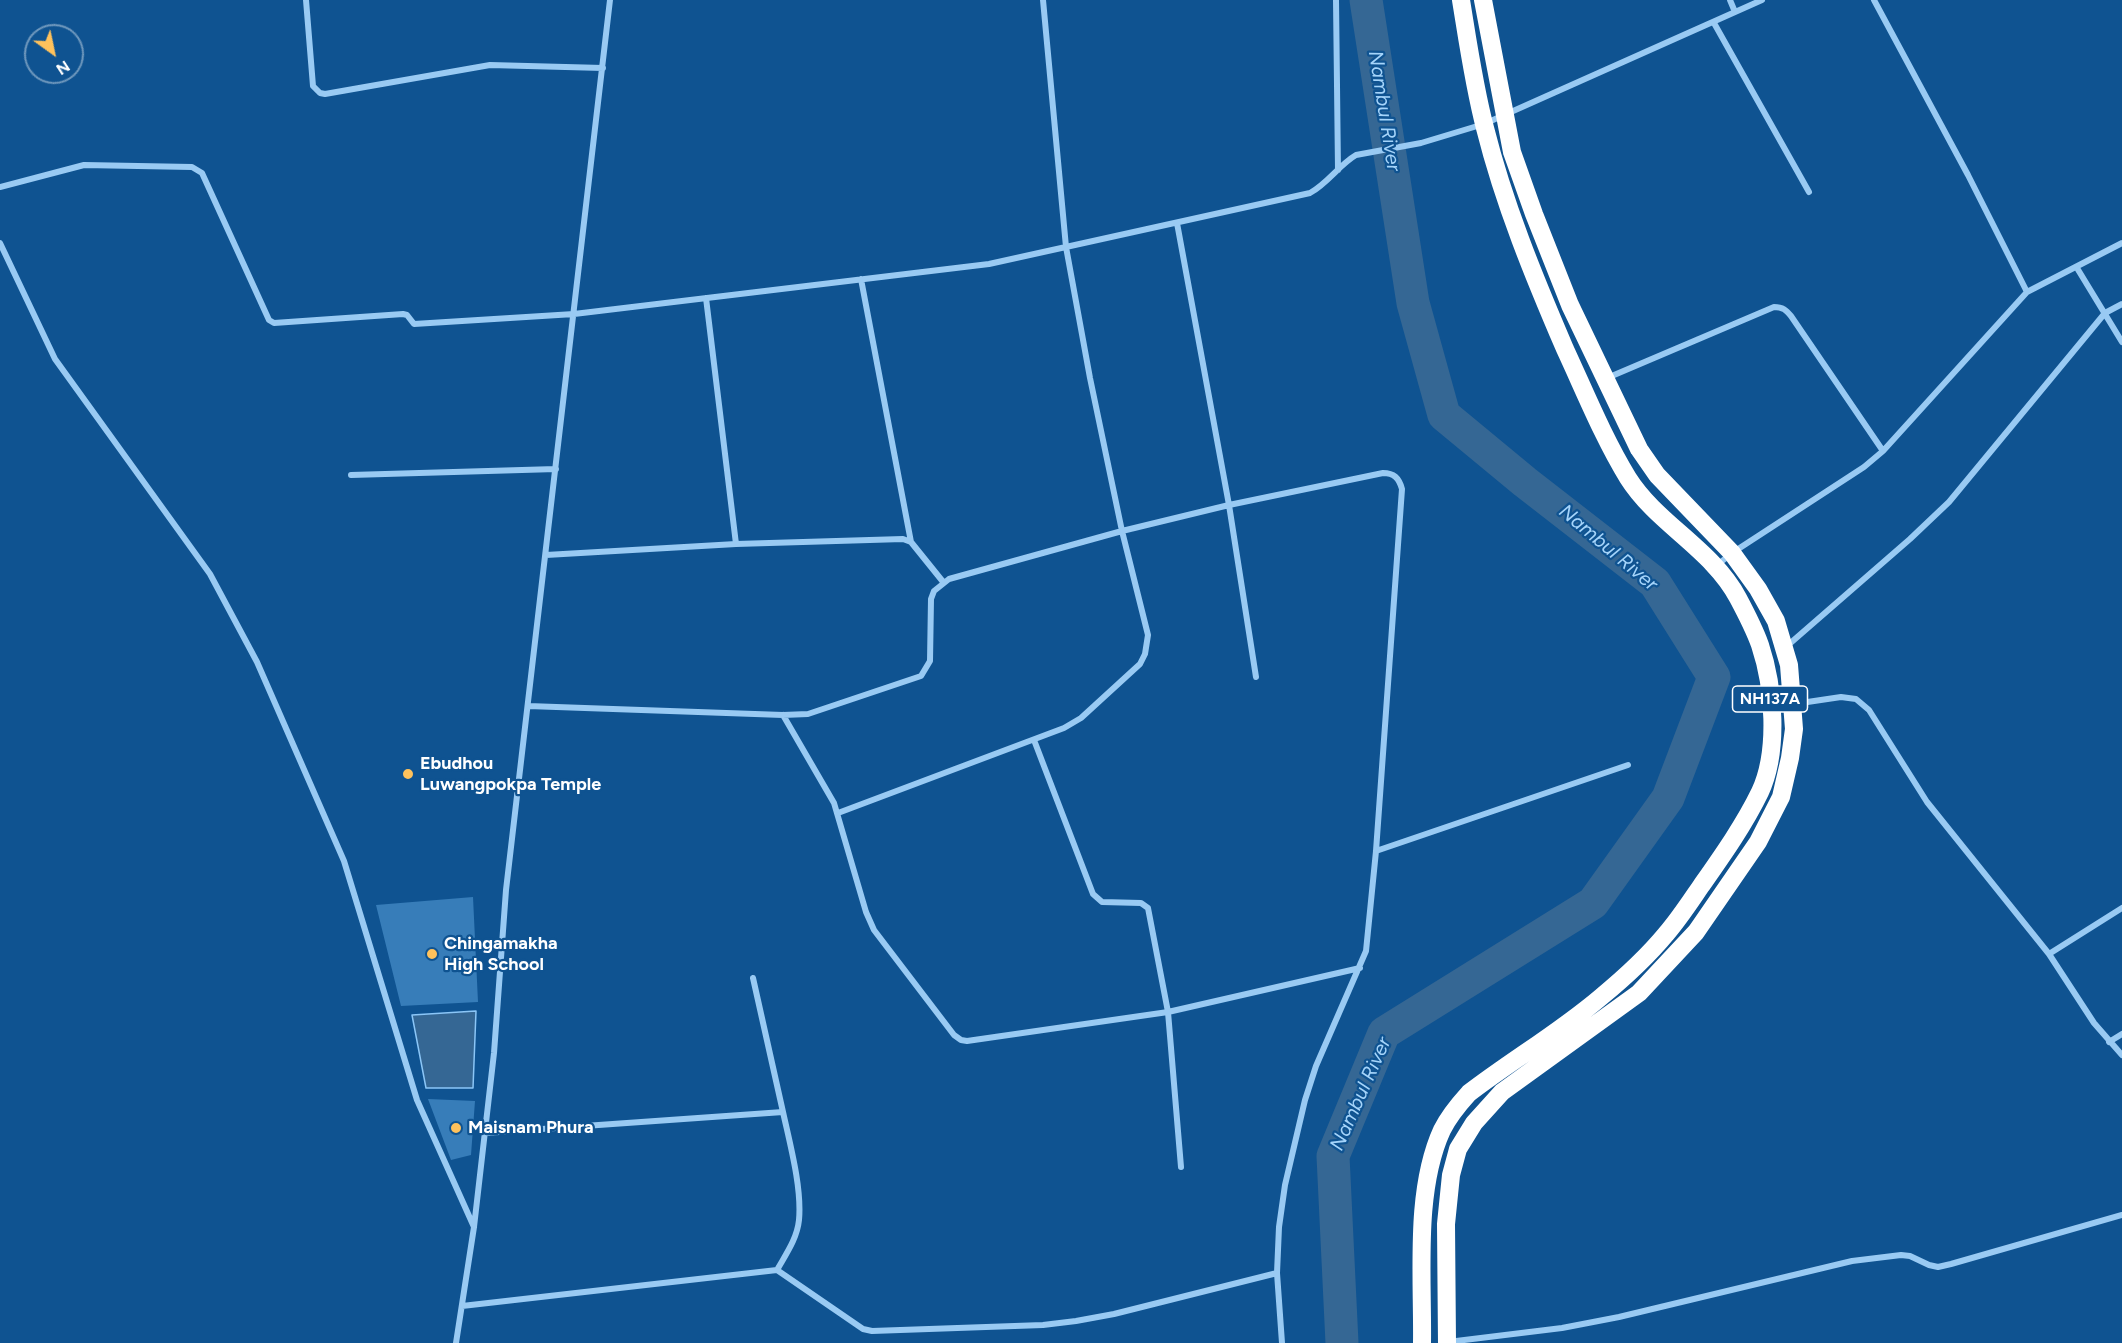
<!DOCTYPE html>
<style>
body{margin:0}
#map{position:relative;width:2122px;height:1343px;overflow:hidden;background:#0f5391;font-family:Figtree,sans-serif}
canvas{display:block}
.north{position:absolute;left:24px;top:24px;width:60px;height:60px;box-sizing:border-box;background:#0f5391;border:2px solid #6f98bd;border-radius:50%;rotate:147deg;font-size:16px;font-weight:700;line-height:24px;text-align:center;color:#fff}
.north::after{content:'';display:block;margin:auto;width:21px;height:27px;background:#ffc25c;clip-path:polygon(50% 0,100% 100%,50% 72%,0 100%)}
</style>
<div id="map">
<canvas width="2122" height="1343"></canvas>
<div class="north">N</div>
</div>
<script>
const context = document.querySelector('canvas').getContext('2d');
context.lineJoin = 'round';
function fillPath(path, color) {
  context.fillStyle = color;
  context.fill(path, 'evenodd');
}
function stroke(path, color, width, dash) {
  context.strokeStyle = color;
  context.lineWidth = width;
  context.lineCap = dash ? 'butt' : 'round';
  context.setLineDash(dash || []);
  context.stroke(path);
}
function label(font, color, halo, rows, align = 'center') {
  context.font = font + ' Figtree,sans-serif';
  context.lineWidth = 4.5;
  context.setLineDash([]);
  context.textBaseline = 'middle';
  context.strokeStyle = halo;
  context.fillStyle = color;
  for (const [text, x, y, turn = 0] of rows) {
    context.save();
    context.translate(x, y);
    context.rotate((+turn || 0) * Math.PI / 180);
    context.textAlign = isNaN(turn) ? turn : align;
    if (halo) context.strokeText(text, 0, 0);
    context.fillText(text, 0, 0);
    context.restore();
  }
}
const water = new Path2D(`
 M476,1011l-3,77h-47l-14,-73z`);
const river = new Path2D(`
 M1342,1343l-9,-187 51,-123 209,-130 75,-105 46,-121 -59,-94 -130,-101 -81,-67 -31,-112 -47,-303`);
const building = new Path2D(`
 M473,897l5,105 -77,4 -25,-101z
 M428,1099l47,2 -4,54 -20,5z`);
const street = new Path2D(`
 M306,0l7,86 7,7 5,1 165,-29 113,3
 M1336,0l2,170
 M1730,0l5,12
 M1874,0l94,175 59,117
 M1714,23l95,169
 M0,187l84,-22 108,2 10,6 67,147 5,3 129,-9 4,1 7,9 160,-10 415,-50 321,-71c18,-10 29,-28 46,-38l65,-12 63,-19 278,-124
 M1177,223l52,282 27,172
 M0,243l55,116 155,215 47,88 87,199 73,239 57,127
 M2077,268l45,74
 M861,279l50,263
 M706,298l30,246
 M1607,378l167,-71c9,0 12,3 17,9l92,135
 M351,475l205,-6
 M546,555l190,-11 167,-5 8,3 33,41
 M1716,566l16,-13 132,-86 19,-16 144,-159 95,-49
 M1787,646l123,-107 39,-37 156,-189 17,-9
 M1794,704l47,-7 15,2 13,11 58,92 122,152 45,69 28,32
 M528,706l255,9 25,-1 113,-38 9,-15 1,-62 3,-8 15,-12 173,-48 107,-26 154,-32c11,0 16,5 19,16l-26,362 -10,100 -50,115 -11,34 -20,85 -6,42 -2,46 5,70
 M783,715l51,88 32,109 8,18 80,105 7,5 6,1 201,-29 192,-44
 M1034,740l59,154 9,8 39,1 7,5 20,104 13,155
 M838,813l226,-85 17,-10 59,-54 5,-10 3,-19 -26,-104 -32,-153 -24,-131 -23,-247
 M1376,851l252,-86
 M2049,954l73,-46
 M753,978c10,45 20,89 30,134 7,32 19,76 16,108 -2,19 -13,34 -22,50
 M2109,1042l13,-8
 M485,1133l298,-21
 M462,1306l315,-36 86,59 9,2 171,-6 33,-4 38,-7 163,-41
 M1448,1342l114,-14 57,-11 233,-56 49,-6 9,1 19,9 9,2 13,-3 171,-49
 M456,1343l18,-116 20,-174 12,-163 104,-890`);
const highway = new Path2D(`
 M1422,1343c1,-66 -8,-152 20,-213 7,-14 17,-26 27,-37 43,-33 91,-61 132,-96 23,-19 46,-40 65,-63 13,-15 24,-32 35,-48 21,-30 43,-61 59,-94 19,-41 14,-105 0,-147 -6,-17 -14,-32 -22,-47 -26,-49 -81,-74 -110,-120 -25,-41 -43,-86 -63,-129 -31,-72 -61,-145 -80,-221 -11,-42 -17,-85 -24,-128
 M1447,1343l-1,-119 5,-49 7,-26 16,-26 28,-31 137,-99 57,-61 62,-90 23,-45 9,-39 4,-29 -5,-64 -13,-44 -18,-32 -26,-36 -75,-78 -18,-26 -69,-144 -36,-91 -22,-62 -29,-152`);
const markers = [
 [408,774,6,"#ffc25c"],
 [432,954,6,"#ffc25c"],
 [456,1128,6,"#ffc25c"]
];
const shields = [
 [1770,699,75]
];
const shieldNames = [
 ["NH137A",1770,699]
];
const poiNames = [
 ["Ebudhou",420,764],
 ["Luwangpokpa Temple",420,785],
 ["Chingamakha",444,944],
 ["High School",444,965],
 ["Maisnam Phura",468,1128]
];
const waterNames = [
 ["Nambul River",1384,111,81],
 ["Nambul River",1608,548,40],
 ["Nambul River",1361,1094,-66]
];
fillPath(water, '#356794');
stroke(water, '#8bc6f7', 1.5);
stroke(river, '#356794', 33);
fillPath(building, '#377db9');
stroke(street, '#99caf3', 6);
stroke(highway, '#fff', 18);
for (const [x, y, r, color] of markers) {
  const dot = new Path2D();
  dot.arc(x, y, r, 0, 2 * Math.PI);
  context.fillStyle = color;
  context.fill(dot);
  stroke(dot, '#0f5391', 2);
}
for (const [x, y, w] of shields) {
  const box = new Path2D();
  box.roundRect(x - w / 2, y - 13, w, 26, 4.5);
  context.fillStyle = '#0f5391';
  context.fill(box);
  stroke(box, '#fff', 1.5);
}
label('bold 16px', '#fff', null, shieldNames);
label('bold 18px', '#fff', '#0f5391', poiNames, 'left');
label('italic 20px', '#a5d4fa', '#0f5391', waterNames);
</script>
